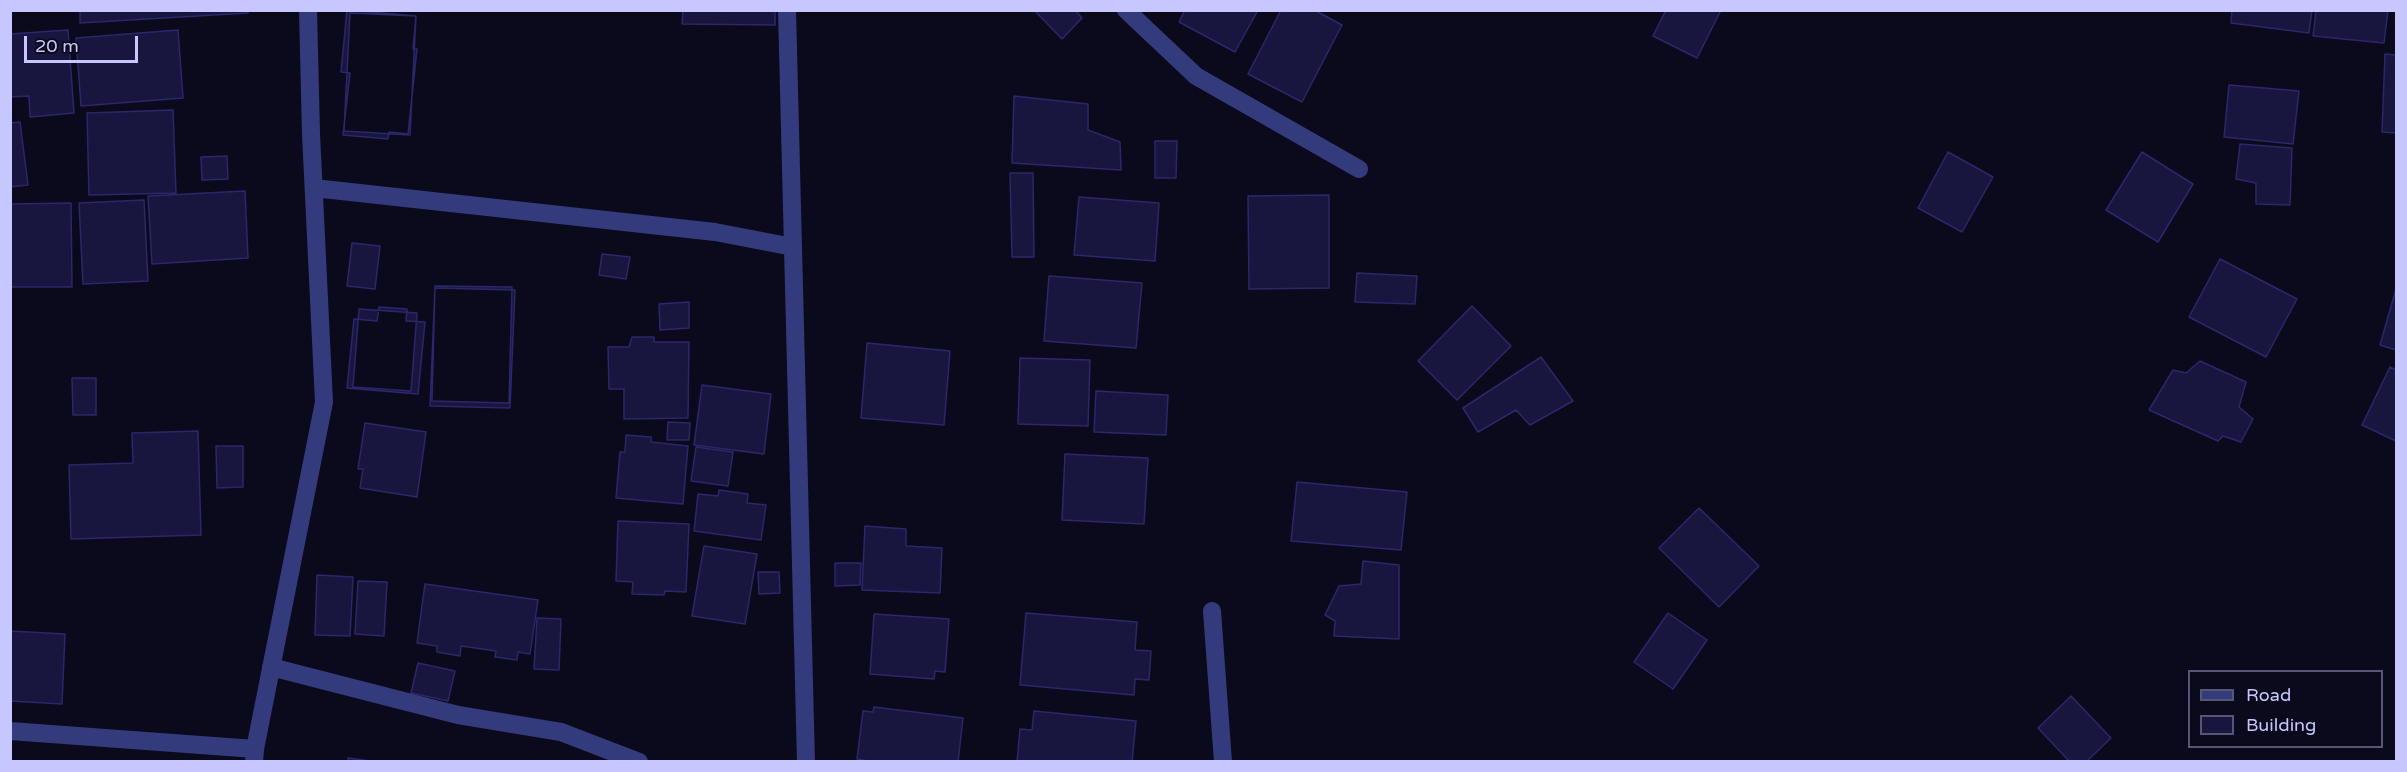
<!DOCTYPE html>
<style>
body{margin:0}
#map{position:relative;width:2407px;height:772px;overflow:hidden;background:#0b0a1c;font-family:"Varela Round",sans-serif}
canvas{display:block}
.frame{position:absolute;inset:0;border:12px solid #c6c7ff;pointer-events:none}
.legend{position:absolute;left:2188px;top:670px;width:195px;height:78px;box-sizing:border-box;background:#0b0a1c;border:2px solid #565677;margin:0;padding:8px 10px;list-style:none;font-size:18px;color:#c6c7ff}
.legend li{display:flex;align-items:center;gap:12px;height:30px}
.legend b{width:30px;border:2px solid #565677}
.scale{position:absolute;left:24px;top:36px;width:114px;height:27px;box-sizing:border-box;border:3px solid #c6c7ff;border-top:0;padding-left:8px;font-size:18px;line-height:21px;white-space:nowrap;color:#c6c7ff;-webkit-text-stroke:4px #0b0a1c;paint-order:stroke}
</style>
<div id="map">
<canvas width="2407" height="772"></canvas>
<div class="frame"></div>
<ul class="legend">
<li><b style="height:8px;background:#333b7d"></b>Road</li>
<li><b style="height:16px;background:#18163e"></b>Building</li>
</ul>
<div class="scale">20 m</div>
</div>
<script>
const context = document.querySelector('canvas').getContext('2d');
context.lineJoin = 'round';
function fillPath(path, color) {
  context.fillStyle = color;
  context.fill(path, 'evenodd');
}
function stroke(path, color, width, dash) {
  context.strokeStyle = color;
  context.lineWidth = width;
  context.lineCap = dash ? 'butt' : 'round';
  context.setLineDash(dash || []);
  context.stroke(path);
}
const building = new Path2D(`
 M80,10h168v3l-168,10z
 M347,10l69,6 -3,33h4l-9,85 -19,-2 -1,7 -45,-4 7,-62 -9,-1z
 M683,10h92v15l-93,-1z
 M1034,10h41l7,8 -20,21z
 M1185,10h73l-23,42 -56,-30z
 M1281,10h33l28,15 -40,77 -54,-28z
 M1666,10h55l-24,48 -44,-22z
 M2232,10h80l-3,23 -78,-10z
 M2316,10h72l-4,33 -71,-7z
 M350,13l66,3 -6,119 -66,-4z
 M68,30l6,83 -44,4 -1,-21 -19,1v-63z
 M178,30l5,68 -102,8 -5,-68z
 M2385,54l11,1v78l-14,-1z
 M2229,85l70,6 -6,53 -69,-7z
 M1014,96l74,8v26l32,12 1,28 -109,-7z
 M173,110l3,83 -87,2 -2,-82z
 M20,122l8,63 -18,2v-64z
 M1155,141h22l-1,37h-21z
 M2240,144l52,4 -2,57 -34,-1v-21l-20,-4z
 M1948,152l45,25 -31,55 -44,-24z
 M2142,152l51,32 -35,58 -52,-32z
 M227,156l1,23 -26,1 -1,-23z
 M1010,173h23l1,84h-22z
 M245,191l3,67 -96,6 -4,-68z
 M1329,195v93l-80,1 -1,-93z
 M1079,197l80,6 -4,58 -81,-6z
 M144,200l4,81 -65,3 -4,-81z
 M71,203l1,84h-62v-83z
 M352,243l28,3 -5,43 -28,-3z
 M602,254l28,3 -4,22 -27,-4z
 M2220,259l77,40 -31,58 -77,-40z
 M1357,273l60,3 -2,28 -60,-2z
 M1049,276l93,7 -6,65 -92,-7z
 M435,286l77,1 -3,116 -77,-2z
 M435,288l80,2 -5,118 -80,-2z
 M2396,289v61l-16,-5z
 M689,302v26l-29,2 -1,-26z
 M1472,306l39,40 -54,54 -39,-39z
 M379,307l28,2 -1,12 19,1 -7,72 -71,-6 7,-69 23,2z
 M359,309l58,4 -6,78 -58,-4z
 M632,337h22v5h35l-1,76 -64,1v-30h-15l-1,-42h21z
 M867,343l83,8 -6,74 -83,-7z
 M1541,357l32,44 -43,24 -14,-15 -38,22 -15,-24z
 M1020,358l70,2 -2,66 -70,-2z
 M2200,361l46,21 -7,25 14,12 -12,23 -18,-6 -5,5 -69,-31 24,-40 13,3z
 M2390,367l6,3v71l-34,-16z
 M72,378h24v37h-23z
 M702,385l69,9 -7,60 -70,-9z
 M1096,391l72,4 -2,40 -72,-3z
 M668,422l22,1 -1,17h-22z
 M365,423l61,9 -9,65 -57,-9 3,-19h-5z
 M198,431l3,104 -130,4 -2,-74 64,-2 -1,-30z
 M626,435l25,2v5l37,4 -5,58 -67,-6 4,-46h5z
 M216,446h27v41l-26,1z
 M696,447l37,5 -5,34 -37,-5z
 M1065,454l83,4 -4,66 -82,-4z
 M1297,482l110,10 -6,58 -110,-9z
 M719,490l29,4 -1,9 19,2 -5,35 -67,-9 4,-37 20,2z
 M1699,508l60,58 -40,41 -60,-59z
 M618,521l71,3 -3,68 -21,-1 -1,4 -32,-1 1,-12 -17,-1z
 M865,526l41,3v17l36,2 -2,45 -78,-3z
 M704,546l53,8 -12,70 -53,-8z
 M1363,561l36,4v74l-65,-3 1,-15 -10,-6 14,-29 22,-2z
 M835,563h26l-1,22 -25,1z
 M758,572h21l1,21 -21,1z
 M317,575l36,2 -3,59 -35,-1z
 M358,581l29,1 -3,54 -29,-2z
 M425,584l113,16 -8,54 -12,-2 -1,8 -22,-3 1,-6 -35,-5 -1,10 -23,-4v-6l-20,-3z
 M1026,613l111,9 -2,28 16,1 -2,29 -14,-1 -1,16 -114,-10z
 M1668,613l39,27 -34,49 -39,-27z
 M874,614l75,5 -4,53 -10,-1 -1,8 -64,-5z
 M537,618l24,1 -2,51 -25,-1z
 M10,631l55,3 -3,70 -52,-3z
 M418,663l37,8 -7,30 -37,-8z
 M2071,696l40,42 -25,24h-16l-32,-34z
 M874,707l89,11 -5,44h-84l-17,-3 6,-48 10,1z
 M1034,711l102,10 -4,41h-115l3,-33 12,1z
 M348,758l29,4h-29z`);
const minor = new Path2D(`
 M787,10l19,752
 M1126,10l70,66 163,93
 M314,188l401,44 78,15
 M1212,611l11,151
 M271,667l187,48 103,17 78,30
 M10,731l245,18
 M254,762l1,-13 69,-347 -13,-268 -3,-124`);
fillPath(building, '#18163e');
stroke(building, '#2b276b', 1.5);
stroke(minor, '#333b7d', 18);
</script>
